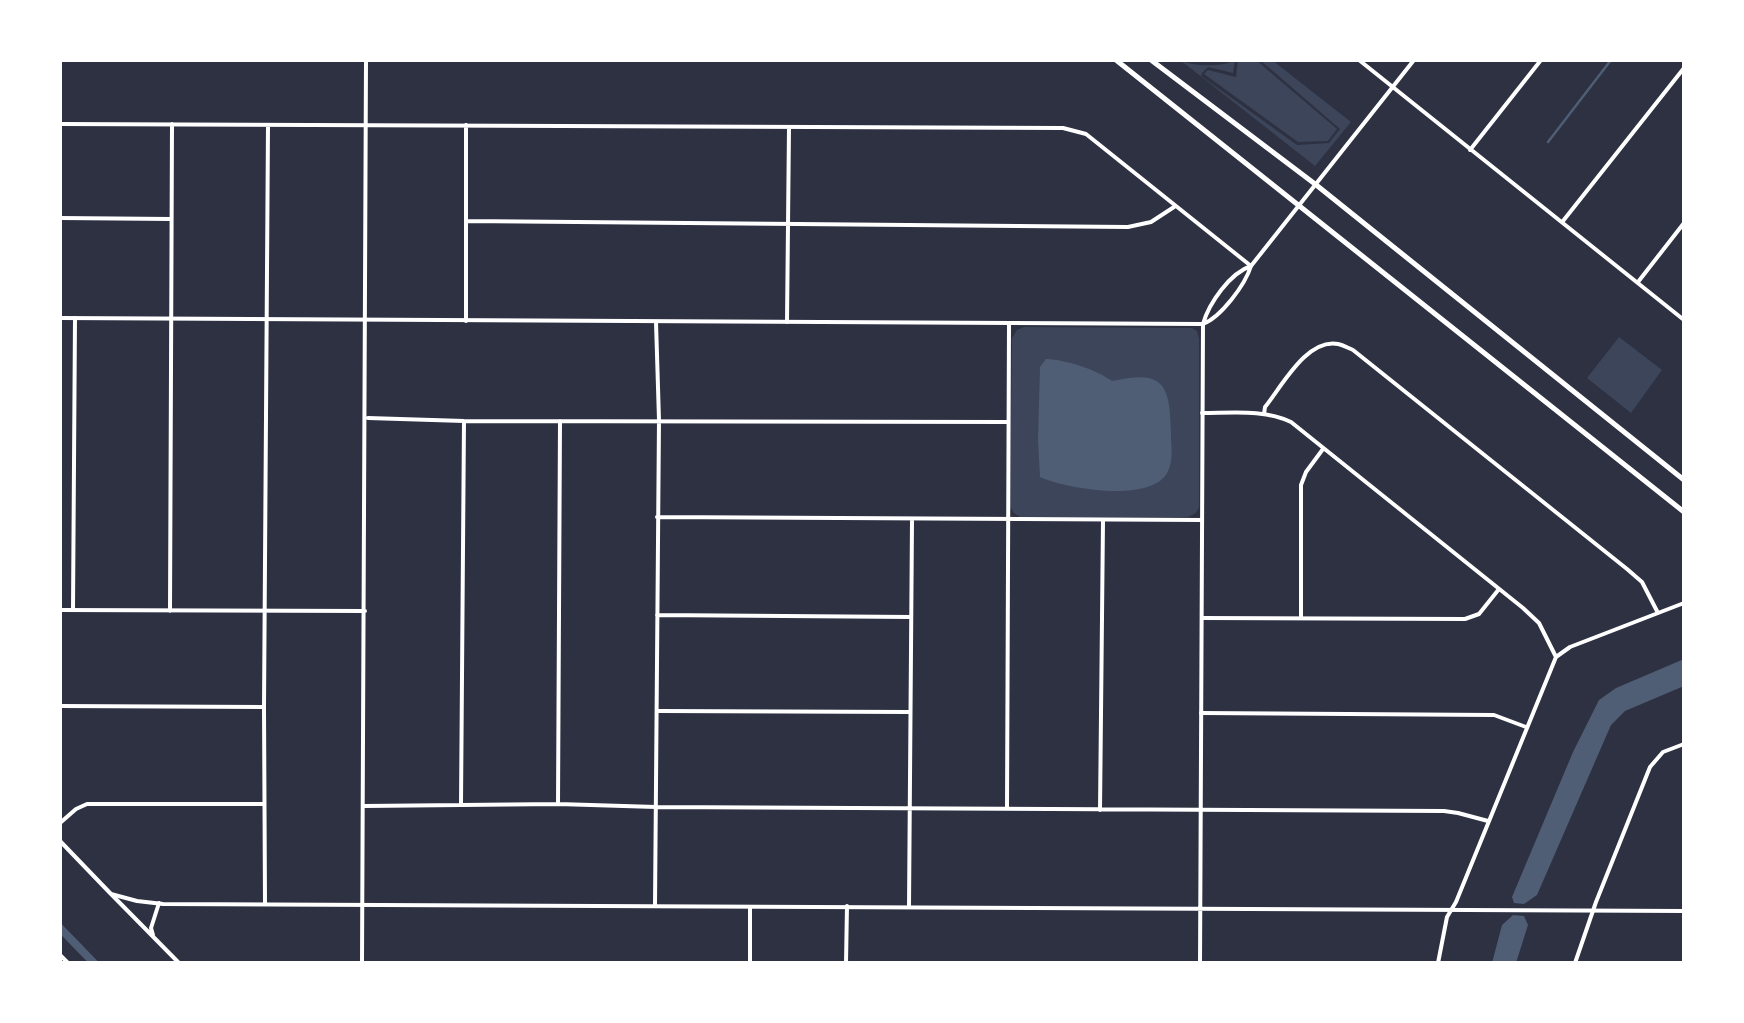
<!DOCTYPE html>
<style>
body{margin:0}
#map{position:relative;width:1744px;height:1023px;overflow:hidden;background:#2d3142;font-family:Lora,serif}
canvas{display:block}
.frame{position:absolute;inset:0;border:62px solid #fff;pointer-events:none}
</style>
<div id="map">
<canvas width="1744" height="1023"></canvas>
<div class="frame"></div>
</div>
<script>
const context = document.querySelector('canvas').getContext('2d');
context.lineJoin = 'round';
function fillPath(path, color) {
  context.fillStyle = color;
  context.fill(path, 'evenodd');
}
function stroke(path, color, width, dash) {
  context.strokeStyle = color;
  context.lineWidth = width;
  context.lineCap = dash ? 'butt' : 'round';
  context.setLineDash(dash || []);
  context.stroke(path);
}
const green = new Path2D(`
 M1180,60c13,7 44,7 55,0l-2,13 -25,-6 -6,6 -1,3 96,69 32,-2 11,-14 -80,-69h12l79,62 -36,44z
 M1238,60h18l81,69 -9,12 -30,1 -94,-68 4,-4 28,7z
 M1024,327l168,1 5,3 2,8v168l-3,6 -8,4h-168l-6,-4 -4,-6 2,-169 5,-8z
 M1619,337l43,33 -31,43 -44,-35z`);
const water = new Path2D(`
 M1046,359c21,1 49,10 66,22 53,-12 58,4 59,53 0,13 3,27 -4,39 -16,30 -101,16 -127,4l-2,-37 2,-73z
 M1684,659v27l-59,25 -14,14 -74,170 -13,9 -10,-1 -2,-6 61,-145 26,-52 17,-12z
 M1513,915l11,1 4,9 -12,38h-24l10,-38z`);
const stream = new Path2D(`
 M1548,142l63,-82`);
const canal = new Path2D(`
 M60,928l34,35`);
const minor = new Path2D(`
 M1359,60l325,260
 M60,124l1003,4 23,6 165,132
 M466,125v196
 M1470,150l71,-90
 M60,218l111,1
 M466,221l662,6 23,-5 23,-15
 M1563,221l121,-153
 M1638,282l46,-59
 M787,322l2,-194
 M1202,413c29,0 63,-4 89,9l232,186 16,15 17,34
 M1264,414l1,-7c17,-21 42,-69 73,-63 5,1 10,4 15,6l274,219 15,13 16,31
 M368,418l96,3 544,1
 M657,517l545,3
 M73,609l2,-291
 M60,610l305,1
 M170,611l2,-487
 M657,615l254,2
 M1301,617v-132l5,-13 17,-23
 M1202,618l263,1 14,-5 20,-25
 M60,706l204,1
 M659,711l251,1
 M1201,713l293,2 32,12
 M461,804l3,-383
 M558,804l2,-383
 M364,806l194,-2 98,3 788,4 14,2 30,8
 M1007,809l2,-485
 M1100,810l3,-289
 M60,823l16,-14 11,-5h177
 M112,895l67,68
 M265,903l-1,-196 4,-582
 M655,905l4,-485 -3,-98
 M909,907l3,-386
 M153,935l-2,-7 8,-25
 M60,955l8,8
 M362,963l4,-903
 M750,963v-55
 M846,963l1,-57
 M1438,963l9,-46 9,-15 100,-245 14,-10 114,-44
 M1575,963l21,-61 54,-135 13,-15 21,-8`);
const tertiary = new Path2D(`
 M60,318l1143,6c18,-7 42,-39 48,-58l163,-206
 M60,841l51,53 26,7 26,3 1521,7
 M1200,963l3,-639c6,-21 27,-51 48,-58`);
const secondary = new Path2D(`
 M1116,60l568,452
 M1151,60l164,124 369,296`);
fillPath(green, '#3c4559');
fillPath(water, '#4f5d75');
stroke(stream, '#4f5d75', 2.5);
stroke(canal, '#4f5d75', 8);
stroke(minor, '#fff', 4);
stroke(tertiary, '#fff', 4);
stroke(secondary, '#fff', 5);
</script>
